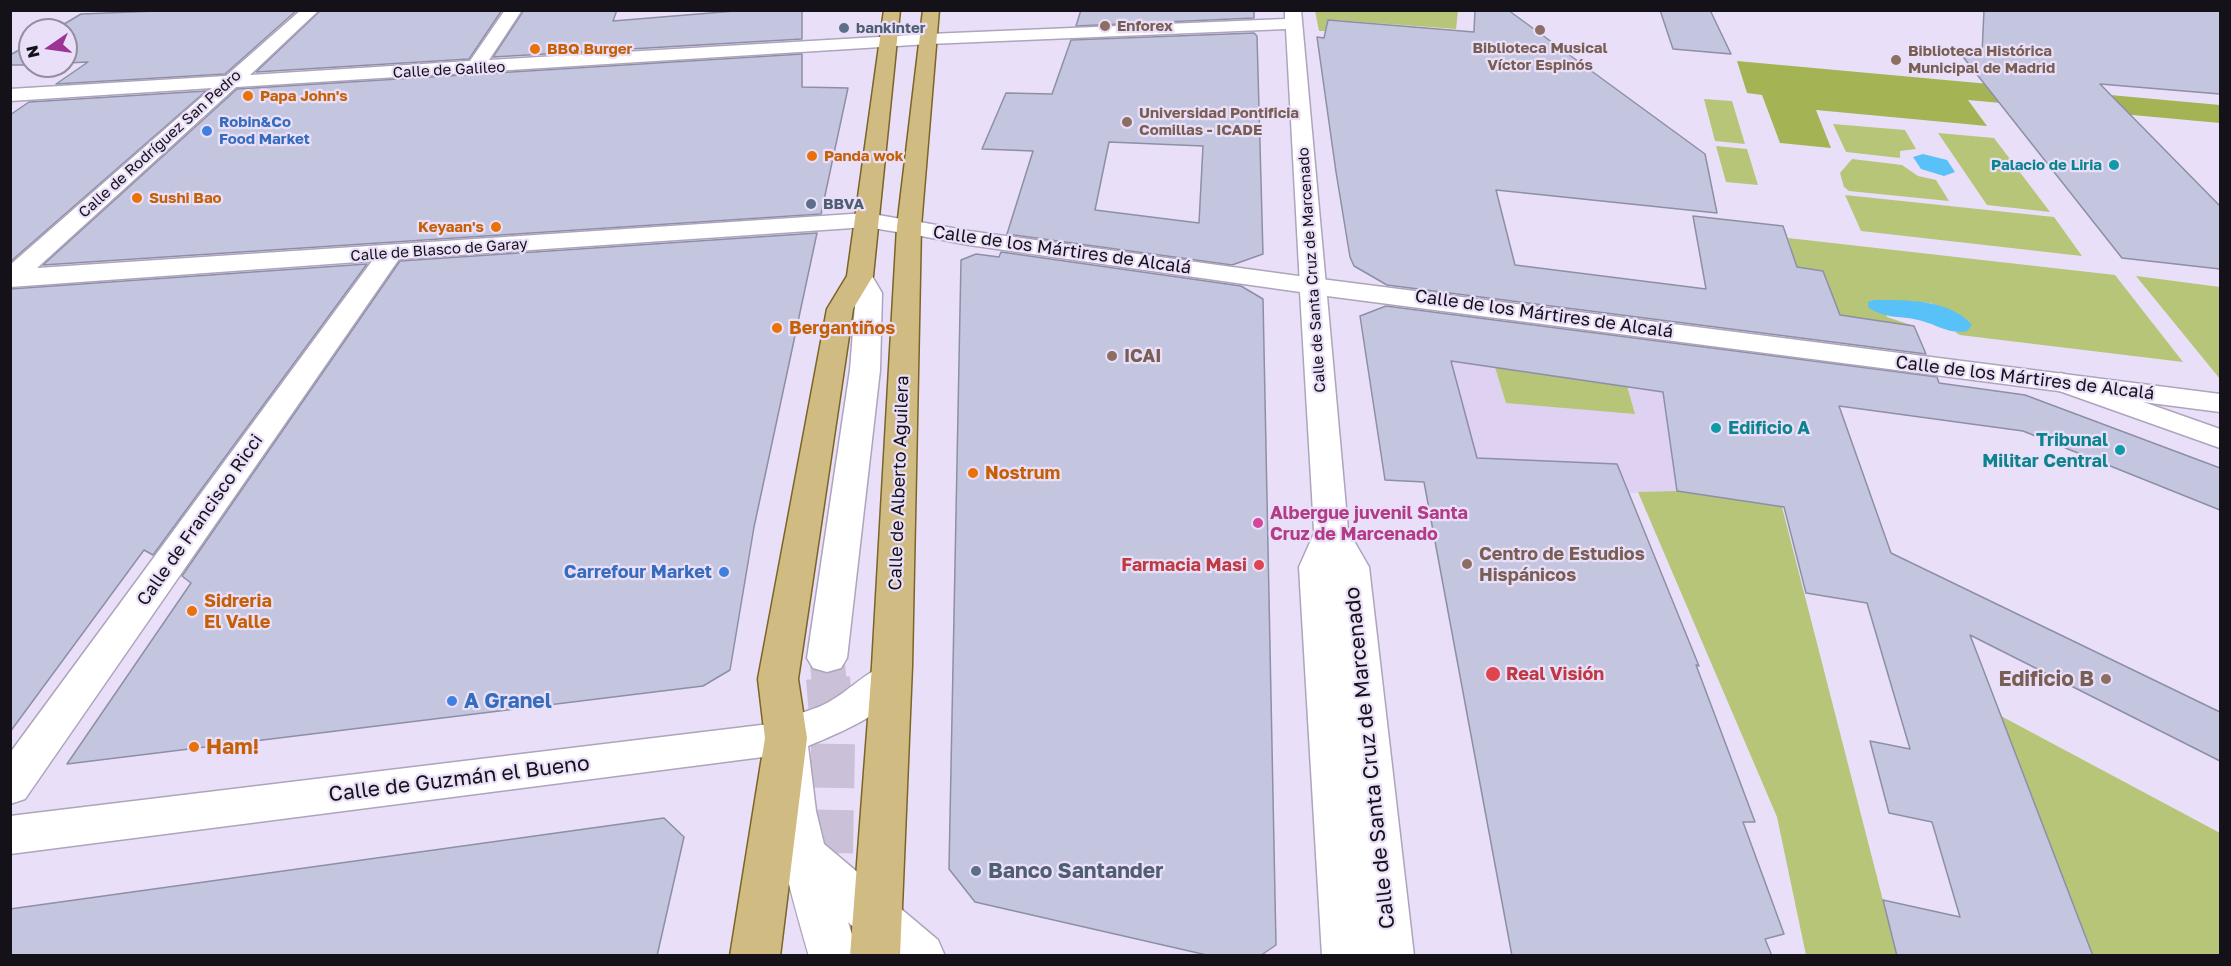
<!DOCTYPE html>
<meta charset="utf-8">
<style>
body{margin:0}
#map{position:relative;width:2231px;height:966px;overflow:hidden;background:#eadff8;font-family:"Golos Text",sans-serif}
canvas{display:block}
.frame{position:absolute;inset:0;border:12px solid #151119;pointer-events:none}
.north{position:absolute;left:18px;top:18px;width:60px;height:60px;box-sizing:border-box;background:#eadff8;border:2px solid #958d9f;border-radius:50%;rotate:257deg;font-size:16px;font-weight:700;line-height:24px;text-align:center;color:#151119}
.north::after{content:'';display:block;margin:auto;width:21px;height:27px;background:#9d3395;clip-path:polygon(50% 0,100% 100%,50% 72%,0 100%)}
</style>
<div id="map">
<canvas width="2231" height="966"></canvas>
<div class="frame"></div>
<div class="north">N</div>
</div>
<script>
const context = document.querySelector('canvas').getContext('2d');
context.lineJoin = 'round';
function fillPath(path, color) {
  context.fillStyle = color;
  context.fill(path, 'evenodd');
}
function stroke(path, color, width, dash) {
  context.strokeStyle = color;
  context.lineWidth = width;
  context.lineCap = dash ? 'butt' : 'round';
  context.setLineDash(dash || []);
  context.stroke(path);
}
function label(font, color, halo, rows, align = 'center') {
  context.font = font + ' "Golos Text",sans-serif';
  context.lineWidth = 4.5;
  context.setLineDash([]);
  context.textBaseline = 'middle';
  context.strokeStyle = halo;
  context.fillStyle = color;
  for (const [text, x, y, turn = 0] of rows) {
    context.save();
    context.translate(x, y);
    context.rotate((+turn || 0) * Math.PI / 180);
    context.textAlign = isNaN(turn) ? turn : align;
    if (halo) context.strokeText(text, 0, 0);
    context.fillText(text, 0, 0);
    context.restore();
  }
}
const built = new Path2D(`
 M1379,309l369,49 34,149 -106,-16 -48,2 -243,-13 -25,-164z`);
const green = new Path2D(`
 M1315,11h143l-2,18 -122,-9h-6l-3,11h-6z
 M1704,99l28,2 13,43 -30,-3z
 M1833,124l72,6 11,19 -16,2v7l-54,-6z
 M1938,133l56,5 56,74 -63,-7z
 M1716,146l31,3 11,36 -32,-3z
 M1852,159l50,6 16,11 18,4 13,21 -100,-10 -5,-4 -4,-14z
 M1845,195l209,22 28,39 -221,-25z
 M1788,238l327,37 68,87 -223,-27 -5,-3h7l-5,-18 -27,-11 -48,-3 5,17 27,9 -74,-11 -17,-44 -26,-4z
 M2136,276l84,11v92z
 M1495,367l132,19 8,28 -129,-11z
 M1676,491l106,16 115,448h-91l-29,-138 -139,-325z
 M2001,716l219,117v122h-127z`);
const forest = new Path2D(`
 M1737,61l483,44v18l-252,-23 19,26 -171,-16 15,38 -51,-5 -18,-48 -15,-2z`);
const water = new Path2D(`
 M1923,154l24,6 8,12 -11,4 -23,-7 -8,-12z
 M1875,300c30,0 75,-1 97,25l-5,6c-16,4 -30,-6 -45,-10 -19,-6 -37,-1 -54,-14v-5z`);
const building = new Path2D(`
 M182,10h115l-72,64 -169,10 32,-22 -22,1v-33h-12l27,-16z
 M321,10h181l-33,49 -213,13z
 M524,10h93l-4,11 134,-11h55v29l-309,18z
 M1081,10h173v8l-178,8z
 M1475,10h33l197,144 12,59 -221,-23 19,75 191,24 -13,-73 90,10 14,41 26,4 17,44 74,11 12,28 -539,-69 -33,-19 -4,-9 -14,-85 -19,-135 7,1 4,-18 146,12z
 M1660,10h50l21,44 -58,-5z
 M1984,10h236v84l-120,-10 120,122v63l-98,-11 -162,-205 22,1z
 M1254,33l3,3 6,218 -31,11 -225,-31 26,-83 -51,-2 24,-56 46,1 19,-54zM1109,142l94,4 -4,77 -104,-13z
 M30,44v21h-20v-10z
 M802,54v33l46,1 -27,126 -778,51 194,-176z
 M206,91l-196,171v-147l19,-13z
 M817,233l-63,294 -24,143 -27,16 -636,78 124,-181 -9,-7 218,-315z
 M1001,252l240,34 22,13 13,646 -16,11h-49l-236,-54 -26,-33 12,-609 15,-6 23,3z
 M367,264l-214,291 -9,-5 -134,182v-443z
 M1386,306l551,71 2,6 86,12 195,73v42l-197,-79 -184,-25 52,147 329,159v49l-250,-126 123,321h-196l-14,-56 77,17 -28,-95 -43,-9 -19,-72 40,8 -43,-146 -61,-10 -22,-86 -107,-16 -14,-99 -212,-31 26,97 140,6 82,202 -3,-1 59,157h-12l41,112 -19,5 7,17h-260l-88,-474 -39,-2 -25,-164z
 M664,818l20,19 -27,119h-647v-47z`);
const minorTunnelFar1 = new Path2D(`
 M827,658l2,22`);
const minorTunnel = new Path2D(`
 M828,678l5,65 -2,110 10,39`);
const minor = new Path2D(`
 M301,10h18l-69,65 220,-14 35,-51h17l-33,50 440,-26 356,-15v-9h16l25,276 -4,6 -9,2 -9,-2 -4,-6 -14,-257 -357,15 -693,43 -199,181 830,-55 51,9 3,5 -3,5 -9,2 -42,-7 -468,32 -374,540 -15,5v-51l362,-492 -362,26v-22l202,-177 -202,13v-12l216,-13z
 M860,268l9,3 13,22 -2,77 -33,288 -6,10 -14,4 -14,-4 -6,-10 43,-288 6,-77 -9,-17 4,-5z
 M2061,373l159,56v19l-169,-60 -5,-6 5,-6z
 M1331,519l12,3 26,45 45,389h-92l-23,-389 20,-45z
 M891,663l14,5 6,10c-19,33 -69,54 -103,68l8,65 8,33 114,96 7,16h-60l-37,-34 11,34h-50c-10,-35 -60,-204 -38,-228 8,-10 41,-17 54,-24 24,-12 40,-33 66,-41z`);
const tertiary = new Path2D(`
 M909,220l60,11 344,47 907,116v18l-893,-116 21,234 -5,8 -12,3 -12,-3 -5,-8 -14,-238 -331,-47 -69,-13 -3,-5 3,-5z
 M786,722l15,4 6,12 -6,12 -15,4 -776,100v-38z`);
const primary = new Path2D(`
 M884,10h16l-27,266 -20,33 -55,370 9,59 -27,218h-50l35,-218 -7,-59 69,-370 20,-33z
 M923,10h16l-18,217 -9,439 -12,290h-50l22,-290 25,-439z`);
const markers = [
 [1105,26,6,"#8d6e63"],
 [844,28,6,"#5c6f8a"],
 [1540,30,6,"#8d6e63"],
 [535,49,6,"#e8710a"],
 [1896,60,6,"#8d6e63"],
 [248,96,6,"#e8710a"],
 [1127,122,6,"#8d6e63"],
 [207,131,6,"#3f7fe0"],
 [812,156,6,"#e8710a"],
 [2114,165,6,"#0f9aa8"],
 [137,198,6,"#e8710a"],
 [811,204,6,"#5c6f8a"],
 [496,227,6,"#e8710a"],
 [777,328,6,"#e8710a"],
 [1112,356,6,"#8d6e63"],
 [1716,428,6,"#0f9aa8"],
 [2120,450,6,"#0f9aa8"],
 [973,473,6,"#e8710a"],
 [1258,523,6,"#d1479c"],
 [1467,564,6,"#8d6e63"],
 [1259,565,6,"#e0444e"],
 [724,572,6,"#3f7fe0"],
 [192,611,6,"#e8710a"],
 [1493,674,8,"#e0444e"],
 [2106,679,6,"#8d6e63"],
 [452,701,6,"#3f7fe0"],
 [194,747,6,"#e8710a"],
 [976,871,6,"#5c6f8a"]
];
const farEducationnames = [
 ["Enforex",1117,26],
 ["Biblioteca Musical",1540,48,"center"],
 ["Víctor Espinós",1540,65,"center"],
 ["Biblioteca Histórica",1908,51],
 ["Municipal de Madrid",1908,68],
 ["Universidad Pontificia",1139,113],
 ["Comillas - ICADE",1139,130]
];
const farServicenames = [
 ["bankinter",856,28],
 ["BBVA",823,204]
];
const farFoodnames = [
 ["BBQ Burger",547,49],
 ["Papa John's",260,96],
 ["Panda wok",824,156],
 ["Sushi Bao",149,198],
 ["Keyaan's",484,227,"right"]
];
const farStreetnames = [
 ["Calle de Galileo",449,70,-3],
 ["Calle de Rodríguez San Pedro",160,144,-42],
 ["Calle de Blasco de Garay",439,250,-4],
 ["Calle de Santa Cruz de Marcenado",1312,270,-94]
];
const farShopnames = [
 ["Robin&Co",219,122],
 ["Food Market",219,139]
];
const farCulturenames = [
 ["Palacio de Liria",2102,165]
];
const streetNames = [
 ["Calle de los Mártires de Alcalá",1062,250,8],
 ["Calle de los Mártires de Alcalá",1544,314,8],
 ["Calle de los Mártires de Alcalá",2025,378,7],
 ["Calle de Alberto Aguilera",899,483,-88],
 ["Calle de Francisco Ricci",200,520,-55]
];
const foodNames = [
 ["Bergantiños",789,328],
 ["Nostrum",985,473],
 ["Sidreria",204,601],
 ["El Valle",204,622]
];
const educationNames = [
 ["ICAI",1124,356],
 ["Centro de Estudios",1479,554],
 ["Hispánicos",1479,575]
];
const cultureNames = [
 ["Edificio A",1728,428],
 ["Tribunal",2108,440,"right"],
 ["Militar Central",2108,461,"right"]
];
const hotelNames = [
 ["Albergue juvenil Santa",1270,513],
 ["Cruz de Marcenado",1270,534]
];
const healthNames = [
 ["Farmacia Masi",1247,565],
 ["Real Visión",1506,674,"left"]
];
const shopNames = [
 ["Carrefour Market",712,572]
];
const nearEducationnames = [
 ["Edificio B",2094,679]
];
const nearShopnames = [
 ["A Granel",464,701]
];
const nearFoodnames = [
 ["Ham!",206,747]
];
const nearStreetnames = [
 ["Calle de Santa Cruz de Marcenado",1370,758,-96],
 ["Calle de Guzmán el Bueno",459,779,-7]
];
const nearServicenames = [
 ["Banco Santander",988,871]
];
fillPath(built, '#ded1f1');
fillPath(green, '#b6c578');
fillPath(forest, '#a4b454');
fillPath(water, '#58c1f7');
fillPath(building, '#c4c6e0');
stroke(building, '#8c8fa6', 1.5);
stroke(minorTunnelFar1, '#cac0d7', 35, [35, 18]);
stroke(minorTunnel, '#cac0d7', 44, [44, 22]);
stroke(minor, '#aea4bc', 3);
stroke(tertiary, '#aea4bc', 3);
stroke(primary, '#7a6427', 3);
fillPath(minor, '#fff');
fillPath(tertiary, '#fff');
fillPath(primary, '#d0bc82');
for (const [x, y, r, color] of markers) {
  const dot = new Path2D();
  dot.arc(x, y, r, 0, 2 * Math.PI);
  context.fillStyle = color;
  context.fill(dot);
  stroke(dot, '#eadff8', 2);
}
label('bold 15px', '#785e54', '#eadff8', farEducationnames, 'left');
label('bold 15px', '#4e5e75', '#eadff8', farServicenames, 'left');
label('bold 15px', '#c56008', '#eadff8', farFoodnames, 'left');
label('15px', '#151119', '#eadff8', farStreetnames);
label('bold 15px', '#366cbe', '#eadff8', farShopnames, 'left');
label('bold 15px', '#0d838f', '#eadff8', farCulturenames, 'right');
label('18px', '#151119', '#eadff8', streetNames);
label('bold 18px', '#c56008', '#eadff8', foodNames, 'left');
label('bold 18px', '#785e54', '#eadff8', educationNames, 'left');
label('bold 18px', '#0d838f', '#eadff8', cultureNames, 'left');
label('bold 18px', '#b23c85', '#eadff8', hotelNames, 'left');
label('bold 18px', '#be3a42', '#eadff8', healthNames, 'right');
label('bold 18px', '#366cbe', '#eadff8', shopNames, 'right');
label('bold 21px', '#785e54', '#eadff8', nearEducationnames, 'right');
label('bold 21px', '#366cbe', '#eadff8', nearShopnames, 'left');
label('bold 21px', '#c56008', '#eadff8', nearFoodnames, 'left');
label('21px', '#151119', '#eadff8', nearStreetnames);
label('bold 21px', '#4e5e75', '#eadff8', nearServicenames, 'left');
</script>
